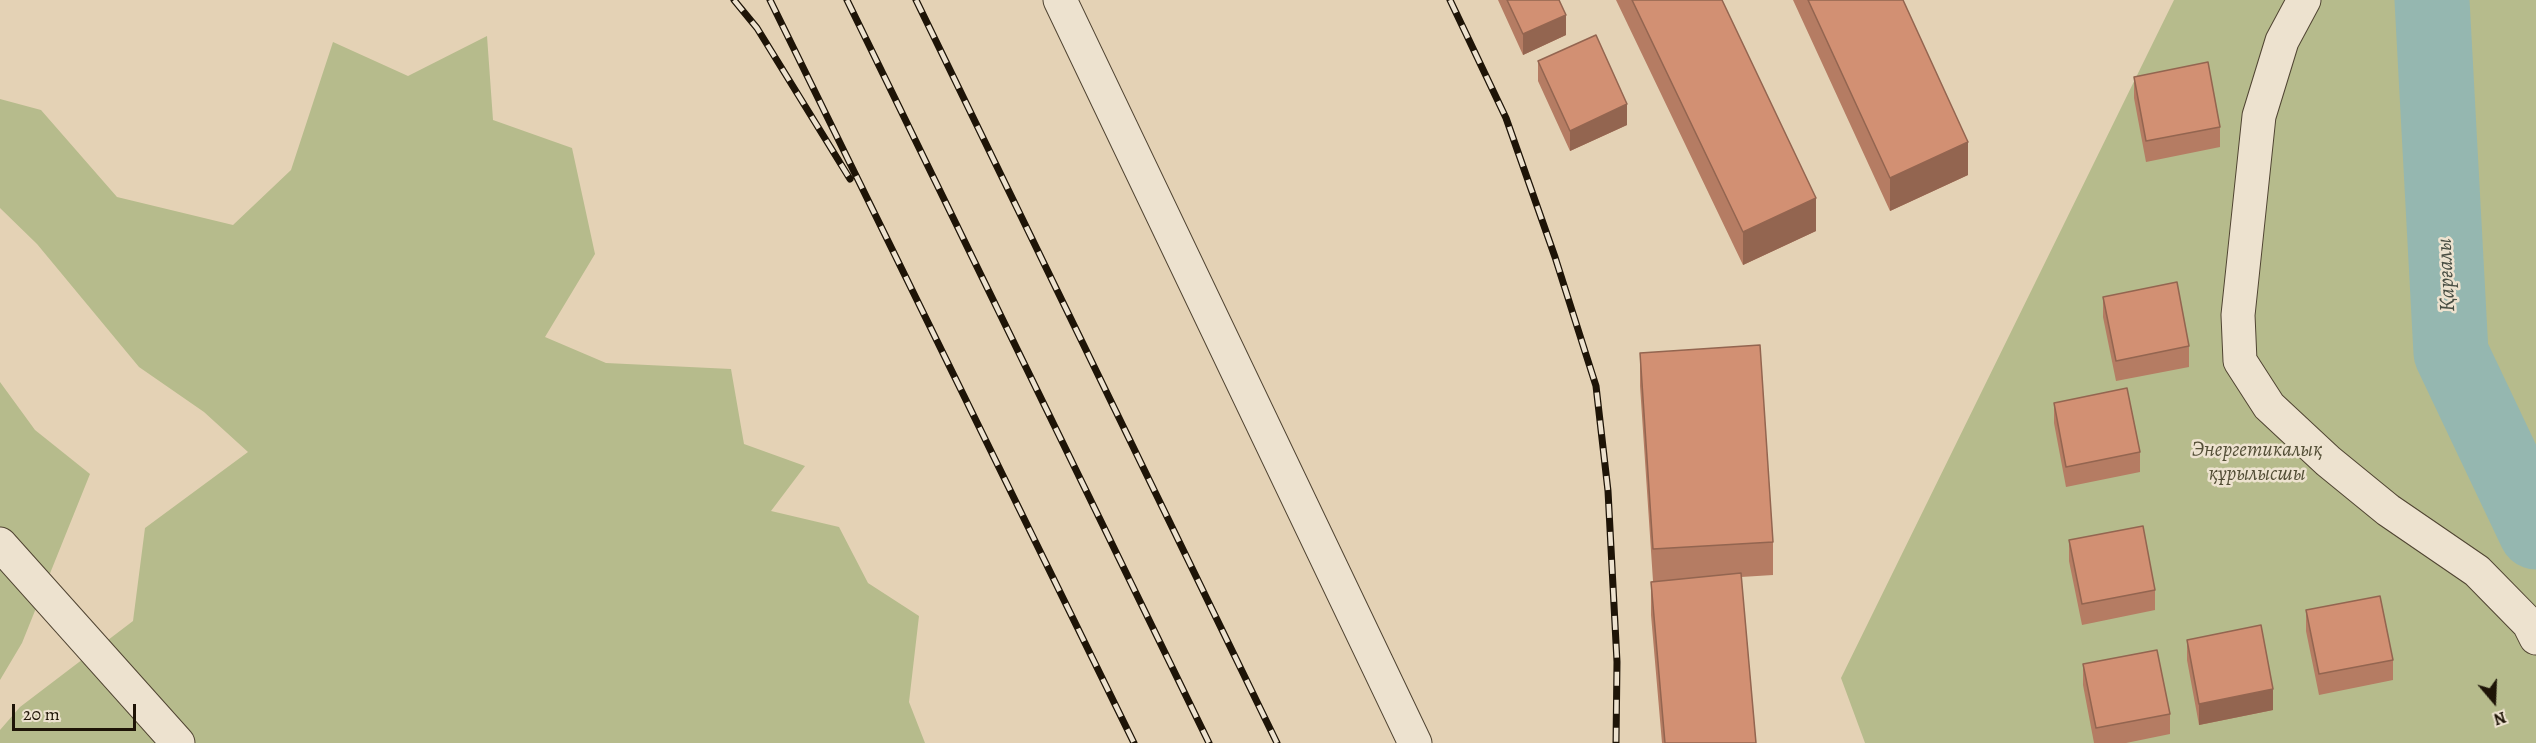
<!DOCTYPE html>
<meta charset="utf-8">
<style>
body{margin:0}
#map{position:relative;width:2536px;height:743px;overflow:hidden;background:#e4d2b5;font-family:Alegreya,serif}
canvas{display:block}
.north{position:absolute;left:2464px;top:671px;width:60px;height:60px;-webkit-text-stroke:4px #ede2cf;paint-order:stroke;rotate:161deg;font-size:16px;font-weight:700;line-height:24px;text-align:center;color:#1e1407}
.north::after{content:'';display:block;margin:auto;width:21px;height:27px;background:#1e1407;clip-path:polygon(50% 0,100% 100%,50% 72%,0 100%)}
.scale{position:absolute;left:12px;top:704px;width:124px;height:27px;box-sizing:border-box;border:3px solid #1e1407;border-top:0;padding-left:8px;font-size:18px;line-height:21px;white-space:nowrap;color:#1e1407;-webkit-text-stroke:4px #ede2cf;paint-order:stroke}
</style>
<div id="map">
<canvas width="2536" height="743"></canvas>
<div class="north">N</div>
<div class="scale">20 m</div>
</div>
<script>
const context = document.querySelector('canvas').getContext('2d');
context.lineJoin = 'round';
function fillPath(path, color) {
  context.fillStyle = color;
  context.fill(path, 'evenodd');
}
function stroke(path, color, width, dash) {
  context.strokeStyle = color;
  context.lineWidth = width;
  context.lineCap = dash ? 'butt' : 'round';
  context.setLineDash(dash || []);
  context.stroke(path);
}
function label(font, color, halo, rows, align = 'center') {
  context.font = font + ' Alegreya,serif';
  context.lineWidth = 5;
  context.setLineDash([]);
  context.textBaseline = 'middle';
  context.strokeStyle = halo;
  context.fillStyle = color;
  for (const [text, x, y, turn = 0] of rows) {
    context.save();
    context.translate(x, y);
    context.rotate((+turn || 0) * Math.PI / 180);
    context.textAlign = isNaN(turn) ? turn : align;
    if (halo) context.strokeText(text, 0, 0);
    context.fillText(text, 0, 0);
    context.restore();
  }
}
const green = new Path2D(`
 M2174,0h362v743h-671l-24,-65z
 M487,36l6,84 79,28 23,106 -50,83 61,26 125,6 13,75 61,22 -34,45 68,16 29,56 51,33 -10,86 16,41h-925v-13l20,-23 113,-86 12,-93 103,-76 -44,-40 -65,-45 -102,-123 -37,-36v-109l41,11 76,87 116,28 58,-55 42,-128 75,34z
 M0,382l35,48 55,44 -68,169 -22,37z`);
const river = new Path2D(`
 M2432,0l19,353 85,179`);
const minor = new Path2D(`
 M1060,0l355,743
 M2304,0l-22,41 -23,75 -21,199 2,46 29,45 59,55 60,49 89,61 52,53 7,14
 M0,544l178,199`);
const rail = new Path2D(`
 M734,0l23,28 93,151
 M770,0l364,743
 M847,0l362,743
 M916,0l361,743
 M1450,0l56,118 49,139 41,129 12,105 9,171 -1,81`);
const wall = new Path2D(`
 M1498,0h61l7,35 -43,20z
 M1616,0h106l94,231 -73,34z
 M1793,0h110l65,175 -78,36z
 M1538,61l89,64 -57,26 -32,-70z
 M2134,77l86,50v20l-74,15 -12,-64z
 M2103,297l86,49v21l-73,14 -13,-64z
 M1640,353l133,189v33l-32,2 15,166h-94l-11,-128v-33l2,-1 -13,-195z
 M2054,403l86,49v20l-74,15 -12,-64z
 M2069,540l86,50v20l-73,15 -13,-64z
 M2306,610l87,50v20l-74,15 -13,-64z
 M2187,640l86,70 -74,15 -12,-65z
 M2083,664l87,50v20l-44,9h-32l-11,-58z`);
const shadedWall = new Path2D(`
 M1566,15v20l-43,20v-21z
 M1627,104v21l-57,26v-20z
 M1968,142v33l-78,36v-33z
 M1816,198v33l-73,34v-33z
 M2273,689v21l-74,15v-21z`);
const building = new Path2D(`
 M1507,0h52l7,15 -43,19z
 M1632,0h90l94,198 -73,34z
 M1808,0h95l65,142 -78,36z
 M1596,35l31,69 -57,27 -32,-70z
 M2208,62l12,65 -74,14 -12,-64z
 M2177,282l12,64 -73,15 -13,-64z
 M1760,345l13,197 -120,7 -13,-196z
 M2127,388l13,64 -74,15 -12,-64z
 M2143,526l12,64 -73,14 -13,-64z
 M1741,573l15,170h-91l-14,-161z
 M2380,596l13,64 -74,14 -13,-64z
 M2261,625l12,64 -74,15 -12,-64z
 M2157,650l13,64 -74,14 -13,-64z`);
const parkNames = [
 ["Энергетикалық",2257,451],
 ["құрылысшы",2257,475]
];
const waterNames = [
 ["Қарғалы",2447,275,-93]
];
fillPath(green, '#b6bb8c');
stroke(river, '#95b7b0', 75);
stroke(minor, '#504432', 35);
stroke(minor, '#ede2cf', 33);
stroke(rail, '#1e1407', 7);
stroke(rail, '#ede2cf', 4.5, [14]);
fillPath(wall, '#b57c63');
fillPath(shadedWall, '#936550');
fillPath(building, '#d29073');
stroke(building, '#936550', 1.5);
label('italic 21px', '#534e36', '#ede2cf', parkNames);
label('italic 22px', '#484d42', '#ede2cf', waterNames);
</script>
